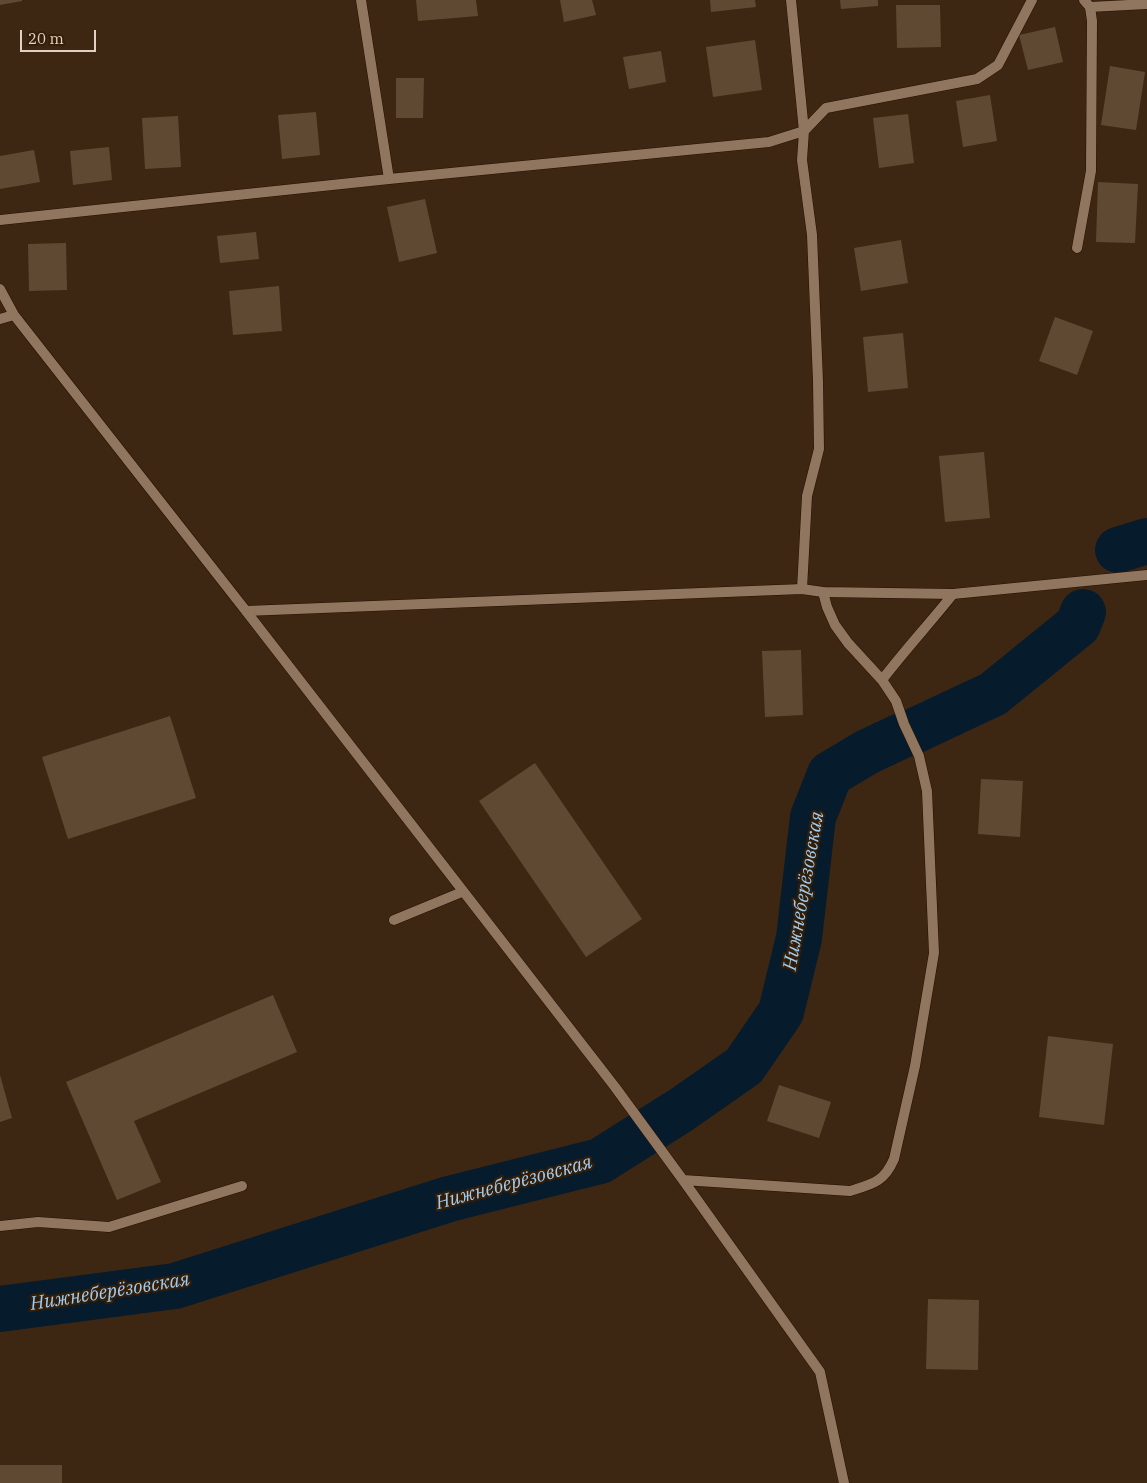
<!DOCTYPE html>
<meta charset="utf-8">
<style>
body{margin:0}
#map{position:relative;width:1147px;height:1483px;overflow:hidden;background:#3e2712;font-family:"IBM Plex Serif",serif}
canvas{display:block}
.scale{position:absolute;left:20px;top:30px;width:76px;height:22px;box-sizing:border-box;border:2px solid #e0d1c4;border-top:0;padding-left:6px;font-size:15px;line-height:18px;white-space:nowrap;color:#e0d1c4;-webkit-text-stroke:4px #341e08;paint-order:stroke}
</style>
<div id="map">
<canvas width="1147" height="1483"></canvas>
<div class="scale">20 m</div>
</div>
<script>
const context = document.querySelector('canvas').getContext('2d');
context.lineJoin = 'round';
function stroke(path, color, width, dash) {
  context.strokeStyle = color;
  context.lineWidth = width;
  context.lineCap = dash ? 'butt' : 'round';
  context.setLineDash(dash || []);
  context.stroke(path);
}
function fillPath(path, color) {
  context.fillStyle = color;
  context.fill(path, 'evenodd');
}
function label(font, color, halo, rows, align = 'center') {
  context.font = font + ' "IBM Plex Serif",serif';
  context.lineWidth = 4.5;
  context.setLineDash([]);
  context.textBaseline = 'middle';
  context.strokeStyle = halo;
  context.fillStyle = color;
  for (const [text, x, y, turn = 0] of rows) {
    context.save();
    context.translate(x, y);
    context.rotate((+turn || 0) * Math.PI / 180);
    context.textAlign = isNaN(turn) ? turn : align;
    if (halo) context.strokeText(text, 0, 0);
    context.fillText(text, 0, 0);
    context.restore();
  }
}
const river = new Path2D(`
 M1118,550l29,-9
 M912,732l81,-38 85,-69 5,-13
 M0,1309l175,-23 274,-87 151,-38 81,-51 63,-44 37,-54 18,-74 14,-121 17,-43 37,-22 34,-16`);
const building = new Path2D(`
 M0,0h22v1l-22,4z
 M416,0h60l2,16 -60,5z
 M560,0h32l4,15 -32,7z
 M710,0h45l1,7 -45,5z
 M840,0h38v6l-37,3z
 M896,5h44l1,42 -44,1z
 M1055,27l8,35 -35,8 -9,-35z
 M755,40l7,50 -49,7 -7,-50z
 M661,51l5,31 -37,7 -6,-32z
 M1110,66l35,6 -9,58 -35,-5z
 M396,78h28l-1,40h-27z
 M990,95l7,46 -34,6 -7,-46z
 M316,112l4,43 -38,4 -4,-44z
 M908,114l6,49 -35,5 -6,-50z
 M178,116l3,51 -36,2 -3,-51z
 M109,147l3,33 -39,5 -3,-34z
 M34,150l6,32 -40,7v-33z
 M1098,182l40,2 -3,59 -39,-1z
 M425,199l12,54 -38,9 -12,-55z
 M256,232l3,27 -39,4 -3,-27z
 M901,240l7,43 -47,8 -7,-43z
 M66,243l1,47 -38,1 -1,-47z
 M279,286l3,45 -49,4 -4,-44z
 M1055,317l38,14 -16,44 -38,-14z
 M903,333l5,55 -40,4 -5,-55z
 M984,452l6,66 -45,4 -6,-66z
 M801,650l2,65 -38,2 -3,-66z
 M170,716l26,82 -128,41 -26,-82z
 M535,763l107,156 -56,38 -107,-156z
 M981,779l42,2 -3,56 -42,-3z
 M273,995l24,57 -163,69 27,61 -44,18 -51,-118z
 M1048,1036l65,8 -9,81 -65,-8z
 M0,1075l12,43 -12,4z
 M779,1085l52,17 -12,36 -52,-17z
 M928,1299l51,1 -1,70 -52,-1z
 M0,1465h62v18h-62z`);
const service = new Path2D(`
 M1090,7l57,-3
 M394,920l68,-28`);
const minor = new Path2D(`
 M361,0l28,179
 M791,0l13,131 -2,29 10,75 6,146 1,68 -12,47 -5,93
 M0,220l389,-41 380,-37 35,-11 22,-23 151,-29 21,-14 34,-65
 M1077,248l14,-77 1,-150 -2,-14 -6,-7
 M246,611l369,476 68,93 137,192 24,111
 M882,680c23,-30 48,-57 71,-86
 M683,1180l167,11c23,-7 34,-9 44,-32l21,-93 19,-113 -7,-162 -8,-35 -15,-32 -8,-23 -14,-21 -34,-37 -13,-18 -8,-18 -4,-15
 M0,1226l38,-4 71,5 133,-41`);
const tertiary = new Path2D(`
 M0,289l14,26 232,296 556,-22 21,3 130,2 194,-19
 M0,319l14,-4`);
const waterNames = [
 ["Нижнеберёзовская",804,891,-80],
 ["Нижнеберёзовская",514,1183,-15],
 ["Нижнеберёзовская",110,1292,-9]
];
stroke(river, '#061c2d', 46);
fillPath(building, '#604932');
stroke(service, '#240f00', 11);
stroke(minor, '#240f00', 11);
stroke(tertiary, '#240f00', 11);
stroke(service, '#91765f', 10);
stroke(minor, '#91765f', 10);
stroke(tertiary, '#91765f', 10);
label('italic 19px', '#9eccf3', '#341e08', waterNames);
</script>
